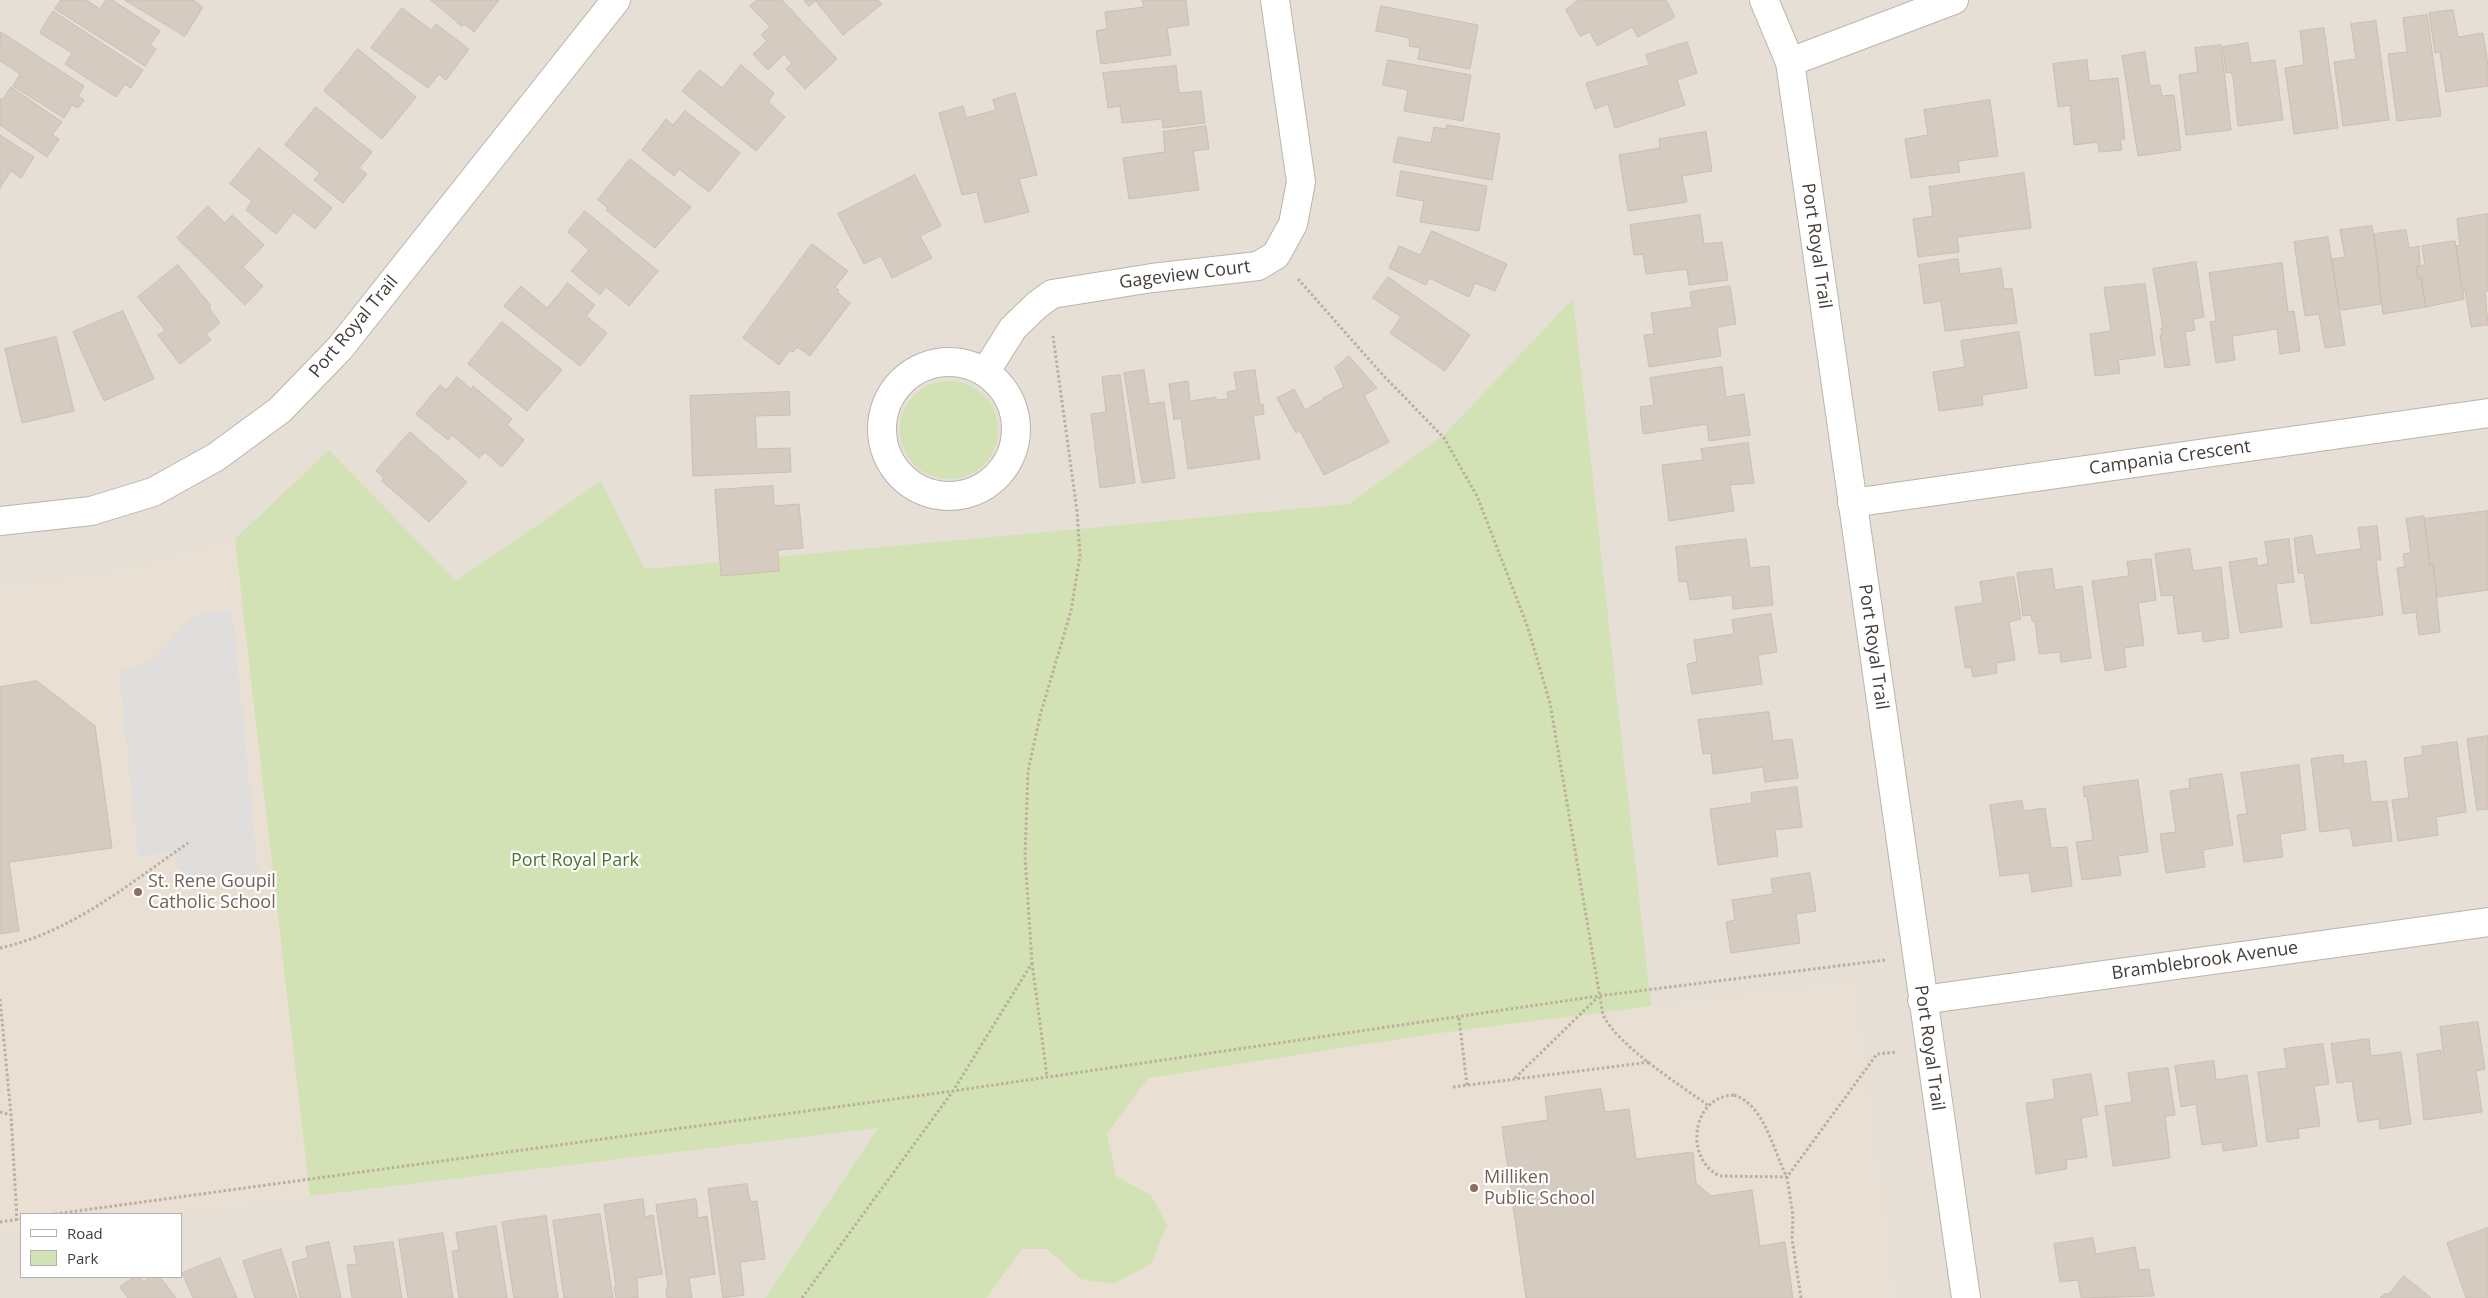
<!DOCTYPE html>
<style>
body{margin:0}
#map{position:relative;width:2488px;height:1298px;overflow:hidden;background:#f2ede7;font-family:"Open Sans",sans-serif}
canvas{display:block}
.legend{position:absolute;left:20px;top:1213px;width:162px;height:65px;box-sizing:border-box;background:#fff;border:1px solid #b4b1af;margin:0;padding:6px 9px;list-style:none;font-size:15px;color:#443d37}
.legend li{display:flex;align-items:center;gap:10px;height:25px}
.legend b{width:25px;border:1px solid #b4b1af}
</style>
<div id="map">
<canvas width="2488" height="1298"></canvas>
<ul class="legend">
<li><b style="height:6px;background:#fff"></b>Road</li>
<li><b style="height:14px;background:#d3e2b4"></b>Park</li>
</ul>
</div>
<script>
const context = document.querySelector('canvas').getContext('2d');
context.lineJoin = 'round';
function fillPath(path, color) {
  context.fillStyle = color;
  context.fill(path, 'evenodd');
}
function stroke(path, color, width, dash) {
  context.strokeStyle = color;
  context.lineWidth = width;
  context.lineCap = dash ? 'butt' : 'round';
  context.setLineDash(dash || []);
  context.stroke(path);
}
function label(font, color, halo, rows, align = 'center') {
  context.font = font + ' "Open Sans",sans-serif';
  context.lineWidth = 4.5;
  context.setLineDash([]);
  context.textBaseline = 'middle';
  context.strokeStyle = halo;
  context.fillStyle = color;
  for (const [text, x, y, turn = 0] of rows) {
    context.save();
    context.translate(x, y);
    context.rotate((+turn || 0) * Math.PI / 180);
    context.textAlign = isNaN(turn) ? turn : align;
    if (halo) context.strokeText(text, 0, 0);
    context.fillText(text, 0, 0);
    context.restore();
  }
}
const residential = new Path2D(`
 M0,0h2488v1298h-2488zM21,1214h160v63h-160z`);
const education = new Path2D(`
 M235,538l75,658 -135,18h-154v21l-21,2v-650l30,-2 107,-17z
 M1854,982l41,316h-909l162,-220 284,-44z`);
const green = new Path2D(`
 M1573,299l78,707 -219,28 -284,44 -41,56 9,42 35,19 16,30 -16,39 -38,20 -32,-5 -34,-30h-25l-36,49h-221l113,-170 -568,68 -75,-657 94,-89 127,131 145,-100 44,88 704,-65 97,-71z
 M900 430a49 49 0 1 1 98 0a49 49 0 1 1-98 0Z`);
const parking = new Path2D(`
 M232,610l26,261 -68,20 -17,-39 -35,5 -19,-186 33,-11 42,-45z`);
const building = new Path2D(`
 M61,0h25l14,9 6,-9h6l48,31 -10,14 6,4 -11,17 -90,-57z
 M125,0h68l10,7 -18,29z
 M431,0h68l-25,32 -10,-8 -2,2z
 M757,0h25l55,59 -32,30 -19,-20 6,-6 -8,-9 -16,16 -15,-16 14,-13 -6,-6 9,-8 -20,-21z
 M804,0h74l4,4 -39,31 -27,-34 -7,5z
 M1142,0h44l3,25 -22,3 4,27 -70,9 -5,-33 11,-2 -2,-17 39,-5z
 M1578,0h88l9,17 -37,20 -6,-10 -35,19 -7,-14 -10,4 -14,-26z
 M1381,6l97,19 -8,44 -52,-10 2,-11 -11,-2 1,-8 -34,-7z
 M402,8l29,22 5,-6 33,25 -23,31 -7,-6 -11,14 -57,-40z
 M2453,10l5,27 25,-4 5,32v21l-42,6 -6,-40 -5,1 -6,-40z
 M53,11l90,59 -12,18 -6,-4 -9,13 -51,-33 7,-11 -32,-20z
 M2427,15l14,101 -44,5 -9,-67 19,-2 -4,-34z
 M2376,21l13,99 -46,6 -9,-64 22,-3 -5,-35z
 M2324,28l14,100 -44,6 -9,-66 19,-3 -4,-34z
 M1,32l83,54 -6,10 6,4 -6,8 -6,-3 -8,13 -51,-32 7,-12 -20,-13z
 M1687,42l10,31 -20,7 8,25 -70,23 -7,-24 -13,5 -9,-26 63,-18 -3,-10z
 M2248,43l3,20 24,-3 8,60 -45,6 -5,-49 -2,-5 -5,1 -3,-26z
 M2221,45l10,85 -45,5 -7,-60 19,-3 -3,-24z
 M358,49l58,48 -34,42 -58,-48z
 M2145,52l5,34 10,-1 2,11 12,-1 7,55 -43,6 -16,-100z
 M1388,60l83,15 -8,46 -59,-10 4,-21 -25,-5z
 M2087,60l2,21 29,-3 7,61h-5l2,11 -23,2 -1,-10 -24,3 -4,-40 -12,2 -5,-43z
 M741,65l33,28 -6,9 17,15 -29,34 -74,-60 18,-21 22,18z
 M1176,66l3,27 22,-2 4,32 -42,5 -1,-9 -40,4 -2,-17 -12,2 -5,-35z
 M11,87l51,35 -10,13 7,4 -12,18 -47,-32v-27l2,2z
 M1015,93l22,82 -18,4 10,33 -44,11 -8,-31 -15,3 -23,-82 24,-7 3,12 30,-8 -3,-10z
 M1990,100l8,56 -40,5 2,11 -49,6 -6,-39 23,-4 -4,-25z
 M316,107l56,45 -13,16 8,6 -24,29 -29,-23 6,-7 -35,-28z
 M685,111l55,42 -31,39 -30,-23 -5,7 -32,-26 24,-31 7,6z
 M1447,125l53,9 -8,46 -99,-18 5,-25 33,6 3,-16 12,2z
 M1206,126l3,23 -16,2 6,39 -70,9 -6,-41 42,-6 -2,-20z
 M1706,132l6,39 -30,5 5,26 -59,9 -9,-56 41,-7 -1,-9z
 M0,135l34,22 -13,21 -10,-7 -11,17z
 M259,148l73,60 -17,21 -21,-17 -18,22 -30,-24 6,-9 -22,-17z
 M630,159l61,48 -36,41 -49,-38 2,-2 -10,-8z
 M1401,171l86,15 -8,45 -59,-9 4,-21 -27,-5z
 M2024,173l7,55 -74,9 2,15 -41,5 -5,-38 20,-3 -4,-29z
 M915,175l26,51 -21,10 12,22 -40,20 -11,-22 -17,8 -26,-50z
 M208,206l17,17 7,-8 32,30 -21,22 20,19 -18,19 -68,-67z
 M585,211l73,60 -29,35 -23,-19 -6,8 -29,-24 18,-21 -21,-18z
 M2488,214v77h-3l3,34 -17,2 -6,-37 -3,1 -6,-45 4,-1 -3,-26z
 M1700,215l4,29 18,-2 6,38 -39,5 -2,-16 -41,5 -3,-20 -9,1 -4,-30z
 M2372,226l8,52h-2l3,26 -39,6 -3,-2 -7,-49 13,-2 -5,-27z
 M2406,230l3,18 10,-2 1,20 -4,1 2,12 3,-1 5,29 -43,7 -9,-80z
 M1432,231l75,33 -12,27 -20,-8 -6,14 -40,-19 -3,7 -37,-17 10,-22 21,9z
 M2328,237l17,108 -20,3 -6,-34 -14,2 -11,-74z
 M2455,241l9,58 -38,8 -5,-29 -3,1 -2,-12 9,-2 -3,-19z
 M812,244l36,27 -13,16 4,3 -2,2 13,11 -40,53 -13,-9 -4,5 -3,-2 -11,15 -36,-27z
 M1958,259l2,15 41,-6 3,21 8,-1 5,35 -72,8 -4,-30 -17,3 -5,-39z
 M2196,262l8,55 -11,2 2,11 -10,2 5,33 -25,3 -5,-33h2l-1,-7h2l-10,-59z
 M2282,263l6,49 6,-1 6,40 -20,3 -3,-25 -45,7 3,24 -19,3 -6,-41 6,-1 -7,-48z
 M178,265l33,41 -2,2 11,15 -14,11 5,6 -31,24 -22,-29 7,-5 -27,-33z
 M1388,277l82,58 -25,36 -55,-38 11,-16 -28,-19z
 M568,283l27,22 -9,11 21,17 -27,33 -76,-60 17,-20 26,22z
 M2145,284l10,71 -37,5 2,13 -25,3 -5,-42 21,-3 -7,-43z
 M1730,286l6,38 -19,3 4,29 -72,11 -5,-32 10,-1 -3,-21 41,-6 -2,-15z
 M123,311l31,68 -50,22 -31,-69z
 M502,322l60,48 -35,41 -59,-47z
 M2019,332l8,56 -45,7 1,10 -44,6 -6,-39 32,-5 -4,-26z
 M56,337l18,74 -52,12 -17,-74z
 M1349,356l28,32 -13,7 25,47 -65,33 -24,-44 -4,2 -19,-35 17,-9 11,21 19,-11 -1,-1 21,-11 -9,-19z
 M1722,367l4,30 18,-3 6,41 -41,6 -2,-17 -64,10 -3,-27 14,-2 -4,-27z
 M1144,370l5,34 15,-2 11,76 -33,5 -18,-110z
 M1255,370l5,35 3,-1 1,10 -11,2 7,43 -72,10 -7,-51 -7,2 -5,-36 19,-3 2,20 26,-4v3l12,-1 -1,-7 10,-2 -3,-17z
 M1120,375l15,108 -35,5 -9,-74 15,-2 -4,-35z
 M457,377l14,12 2,-3 39,33 -5,6 17,15 -22,27 -17,-15 -6,6 -27,-23 -4,5 -32,-26 24,-29 6,5z
 M789,392l1,23 -35,1 2,33 33,-1 1,24 -98,4 -3,-80z
 M410,432l57,50 -38,40 -47,-41 2,-3 -8,-7z
 M1748,443l6,40 -24,2 4,26 -65,10 -7,-56 41,-5 -2,-11z
 M773,486l1,20 25,-2 4,44 -25,2 1,21 -58,5 -6,-86z
 M2488,511v79l-51,7 -4,-33 -3,1 -6,-46z
 M2424,516l6,49 3,-1 7,68 -21,3 -3,-23 -13,2 -6,-46 8,-1 -2,-13 8,-1 -5,-34z
 M2377,526l4,34h-5l7,55 -72,9 -7,-51h-6l-4,-35 18,-3 3,20 46,-6 -3,-21z
 M1746,539l4,29 19,-2 4,39 -40,4 -1,-14 -42,5 -3,-19 -8,1 -3,-35z
 M2289,539l5,43 -18,2 6,43 -42,6 -11,-71 28,-4v8l11,-2 -3,-22z
 M2190,549l3,22 28,-4 8,71 -26,4 -1,-11 -24,3 -5,-39 -12,1 -6,-42z
 M2151,559l5,41 -18,3 6,42 -20,3 2,19 -21,4 -13,-90 37,-5 -2,-14z
 M2052,569l3,21 27,-4 9,72 -30,4 -1,-10 -21,2 -4,-33h-3l-1,-6 -8,1 -6,-43z
 M2014,577l7,42 -12,3 6,38 -19,3 1,10 -24,4 -2,-10 -6,1 -10,-61 28,-4 -3,-21z
 M1771,614l6,38 -19,3 4,29 -70,10 -5,-30 10,-2 -3,-22 40,-6 -2,-14z
 M37,681l58,45 17,122 -103,14 10,69 -19,3v-247z
 M1769,712l4,29 19,-2 6,39 -33,4 -2,-15 -50,7 -2,-21 -8,1 -5,-34z
 M2488,736v73l-11,1 -10,-71z
 M2457,742l9,70 -30,5 2,18 -40,6 -6,-41 17,-2 -5,-40 19,-3 -1,-8z
 M2343,755l1,9 22,-3 5,41 16,-1 5,40 -39,5 -3,-18 -30,4 -9,-73z
 M2299,765l7,65 -26,4 3,23 -39,5 -7,-47 10,-1 -6,-41z
 M2222,774l11,71 -30,5 2,17 -39,6 -6,-39 16,-2 -6,-41 20,-3 -1,-9z
 M2138,780l10,72 -30,4 3,19 -39,5 -6,-38 17,-2 -6,-44 -3,1 -1,-10z
 M1797,787l5,40 -27,3 3,26 -60,9 -8,-56 42,-6 -1,-10z
 M2022,801l2,10 21,-3 6,40 16,-1 5,39 -40,6 -3,-19 -29,3 -10,-71z
 M1810,873l6,38 -20,3 4,29 -69,10 -5,-31 9,-2 -3,-20 41,-6 -2,-15z
 M2478,1022l7,47 -9,2 6,41 -58,8 -7,-66 24,-4 1,8h2l-4,-31z
 M2369,1039l2,17 30,-4 10,72 -31,5 -1,-10 -21,3 -6,-41 -15,2 -6,-39z
 M2323,1044l6,40 -15,2 6,40 -22,3 1,9 -32,4 -9,-70 29,-4 -3,-19z
 M2214,1061l2,19 31,-5 10,71 -34,5 -1,-9 -20,3 -6,-41 -15,3 -6,-41z
 M2168,1068l7,47 -10,1 5,42 -57,8 -8,-60 27,-4 -4,-29z
 M2091,1074l7,41 -17,3 6,39 -21,3 1,9 -31,5 -10,-71 29,-4 -2,-19z
 M1601,1089l4,23 24,-3 7,50 57,-7 3,31 15,13 41,-6 8,56 25,-4 8,56h-267l-24,-171 46,-7 -3,-23z
 M747,1184l3,18 7,-1 8,58 -25,3 4,33 -21,3 -15,-109z
 M643,1199l2,18 8,-2 9,59 -25,4 1,20h-22l-2,-11 2,-1 -12,-81z
 M696,1199l2,19 9,-2 8,58 -26,4 3,20h-25l-1,-10 2,-1 -12,-82z
 M600,1214l13,84h-49l-11,-77z
 M546,1216l12,82h-44l-12,-76z
 M496,1226l11,72h-48l-7,-47 7,-1 -3,-17z
 M2488,1228v70h-22l-19,-55z
 M443,1233l10,65h-45l-9,-58z
 M2093,1238l3,16 39,-7 4,23 10,-1 5,27 -73,2 -3,-18 -18,2 -6,-38z
 M329,1242l12,56h-41l-8,-36 16,-4 -2,-11z
 M393,1242l9,56h-50l-5,-33 10,-1 -3,-17z
 M281,1249l16,49h-42l-12,-37z
 M220,1258l17,40h-44l-11,-25z
 M2404,1276l27,22h-51l4,-4h5z
 M134,1277h6l3,5 8,-5h9l16,21h-48l-8,-11z`);
const path = new Path2D(`
 M1298,279l83,94 63,65 33,58 50,129 23,78 53,312c16,32 76,69 106,91
 M0,948c72,-16 129,-64 188,-105
 M1032,963l15,113
 M0,999l11,116 6,105
 M1459,1018l8,67
 M1515,1078l83,-81
 M1453,1087l197,-25
 M1734,1095c31,10 39,56 53,82l-67,-1c-36,-16 -29,-80 14,-81z
 M0,1112l11,3
 M55,1214l898,-123 645,-95 287,-36
 M0,1222l21,-3
 M802,1298l151,-207 79,-128 -7,-107 3,-85 13,-59 30,-101 9,-55 -3,-45 -24,-175
 M1801,1298l-9,-59 1,-23 -6,-39 90,-123 19,-2`);
const minor = new Path2D(`
 M1790,62l164,-62
 M882 429a67 67 0 1 1 134 0a67 67 0 1 1-134 0Z
 M986,371l27,-43 24,-23 15,-11 100,-16 106,-12 18,-11 17,-31 8,-42 -26,-182
 M1852,503l636,-90`);
const tertiary = new Path2D(`
 M1764,0l26,62 176,1236
 M0,521l91,-10 62,-19 63,-35 64,-47 60,-62 276,-348
 M1922,1000l566,-78`);
const markers = [
 [138,892,5,"#8d6e63"],
 [1474,1188,5,"#8d6e63"]
];
const streetNames = [
 ["Port Royal Trail",1816,246,82],
 ["Gageview Court",1185,275,-7],
 ["Port Royal Trail",354,327,-50],
 ["Campania Crescent",2170,458,-8],
 ["Port Royal Trail",1873,647,82],
 ["Bramblebrook Avenue",2205,961,-8],
 ["Port Royal Trail",1929,1048,82]
];
const parkNames = [
 ["Port Royal Park",575,861]
];
const educationNames = [
 ["St. Rene Goupil",148,882],
 ["Catholic School",148,903],
 ["Milliken",1484,1178],
 ["Public School",1484,1199]
];
fillPath(residential, '#e5dfd6');
fillPath(education, '#e9e0d3');
fillPath(green, '#d3e2b4');
fillPath(parking, '#e0dedc');
fillPath(building, '#d5cbc1');
stroke(building, '#ccbfb2', 1);
stroke(minor, '#bcb4ab', 30);
stroke(tertiary, '#bcb4ab', 30);
stroke(path, '#bcae9e', 3, [2.5, 2.5]);
stroke(minor, '#fff', 28);
stroke(tertiary, '#fff', 28);
for (const [x, y, r, color] of markers) {
  const dot = new Path2D();
  dot.arc(x, y, r, 0, 2 * Math.PI);
  context.fillStyle = color;
  context.fill(dot);
  stroke(dot, '#fff', 2);
}
label('18px', '#443d37', '#fff', streetNames);
label('18px', '#507030', '#fff', parkNames);
label('18px', '#785e54', '#fff', educationNames, 'left');
</script>
